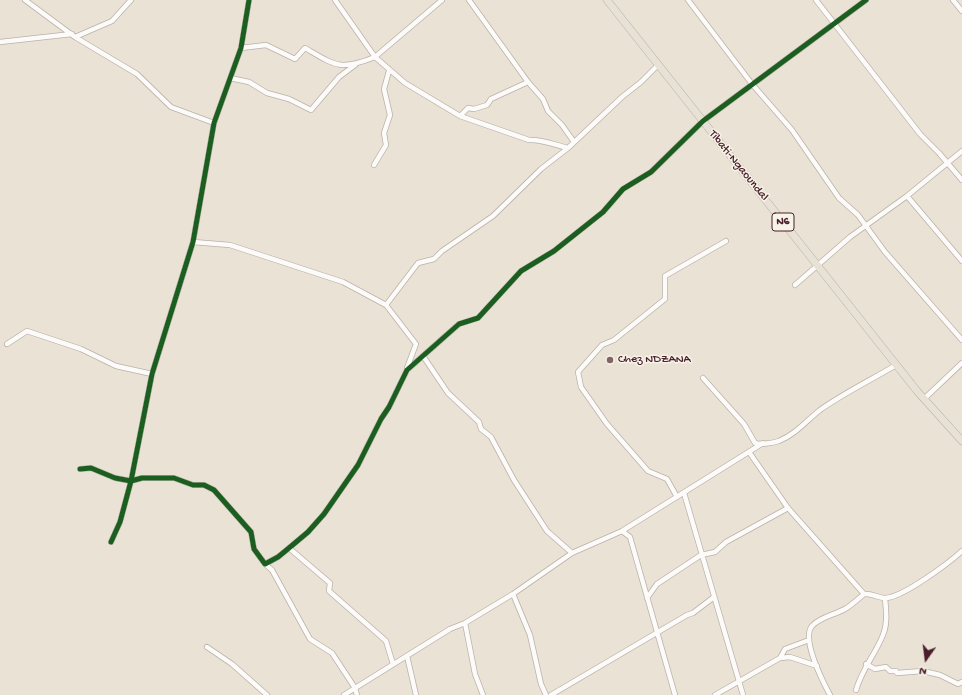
<!DOCTYPE html>
<style>
body{margin:0}
#map{position:relative;width:962px;height:695px;overflow:hidden;background:#eae2d4;font-family:"Gochi Hand",sans-serif}
canvas{display:block}
.north{position:absolute;left:906px;top:639px;width:40px;height:40px;-webkit-text-stroke:3px #f7f3e8;paint-order:stroke;rotate:194deg;font-size:11px;font-weight:700;line-height:16px;text-align:center;color:#4a1f2b}
.north::after{content:'';display:block;margin:auto;width:14px;height:18px;background:#4a1f2b;clip-path:polygon(50% 0,100% 100%,50% 72%,0 100%)}
</style>
<div id="map">
<canvas width="962" height="695"></canvas>
<div class="north">N</div>
</div>
<script>
const context = document.querySelector('canvas').getContext('2d');
context.lineJoin = 'round';
function stroke(path, color, width, dash) {
  context.strokeStyle = color;
  context.lineWidth = width;
  context.lineCap = dash ? 'butt' : 'round';
  context.setLineDash(dash || []);
  context.stroke(path);
}
function label(font, color, halo, rows, align = 'center') {
  context.font = font + ' "Gochi Hand",sans-serif';
  context.lineWidth = 3;
  context.setLineDash([]);
  context.textBaseline = 'middle';
  context.strokeStyle = halo;
  context.fillStyle = color;
  for (const [text, x, y, turn = 0] of rows) {
    context.save();
    context.translate(x, y);
    context.rotate((+turn || 0) * Math.PI / 180);
    context.textAlign = isNaN(turn) ? turn : align;
    if (halo) context.strokeText(text, 0, 0);
    context.fillText(text, 0, 0);
    context.restore();
  }
}
const minor = new Path2D(`
 M25,0l50,37 62,37 34,33 43,16
 M335,0l40,57 67,-57
 M469,0l59,82 15,17 5,12 14,14 12,17
 M688,0l64,84 40,46 47,68 19,17 27,37 77,88
 M816,0l104,134 19,19 23,27
 M953,0l9,11
 M75,37l37,-16 19,-21
 M0,42l72,-8
 M241,48l25,-3 29,14 10,-11c31,18 35,23 70,9l30,26 55,33 69,24c13,-1 26,5 39,8
 M230,78l19,4 18,11 22,6 22,11 28,-33 16,-12
 M460,116l8,-8 6,1 13,-4 4,-6 37,-17
 M374,165l12,-20 -2,-12 6,-18 -6,-26 5,-18
 M907,196l55,65
 M193,242l37,3 113,37 43,23 30,39 -9,24
 M795,285l55,-48 57,-41 55,-45
 M386,305l32,-42 16,-4 8,-8 51,-35 48,-47 27,-21 54,-51 19,-15 17,-17
 M7,344l20,-13 54,18 35,17 36,8
 M423,356l25,37 31,29 2,7 10,8 23,43 33,51 25,22
 M703,378l41,46 11,19c5,2 18,0 24,-2 17,-7 27,-20 41,-31 24,-17 51,-30 76,-45
 M924,399l38,-36
 M749,452l39,56 76,86
 M80,469l11,-1 24,10 16,3 11,-3h32l19,7h11l10,5 37,42 3,17 11,15 13,-7 11,-9 19,-16 16,-18 34,-49 23,-46 8,-12 18,-37 52,-46 19,-6 43,-47 33,-20 49,-39 20,-23 28,-17 52,-51 163,-121
 M684,493l59,202
 M677,497l-10,-18 -19,-8 -41,-47 -26,-37 -3,-15 24,-27 12,-5 51,-41v-23l61,-35
 M622,531l8,6 45,158
 M111,542l9,-20 11,-41 21,-107 41,-132 21,-119 27,-75 8,-48
 M289,548l41,35 -1,8 57,50 7,23
 M265,564l7,6 38,69 22,14 23,35 2,7
 M513,594l17,41 11,49 5,11
 M647,598l10,-14 44,-29 14,-3 11,-10 62,-34
 M465,623l10,51 8,21
 M207,647l25,17 35,31
 M407,656l9,39
 M780,658l5,-9 24,-9
 M866,664l9,5 11,-2 4,4h6l1,2 26,-2 17,4 18,9 4,-2
 M856,690c7,-23 19,-35 27,-55 5,-12 3,-25 2,-37
 M344,695l106,-66 15,-6 48,-29 59,-41 50,-22 141,-88
 M551,695l136,-80 6,-2 21,-16
 M715,695l65,-37 10,-1 27,9
 M830,695c-7,-13 -29,-56 -18,-69 8,-9 22,-11 33,-17 7,-4 13,-10 19,-15 8,-1 14,4 21,4 17,0 64,-35 77,-47`);
const highway = new Path2D(`
 M607,0l310,391 45,50`);
const cycleway = new Path2D(`
 M80,469l11,-1 24,10 16,3 11,-3h32l19,7h11l10,5 37,42 3,17 11,15 13,-7 11,-9 19,-16 16,-18 34,-49 23,-46 8,-12 18,-37 52,-46 19,-6 43,-47 33,-20 49,-39 20,-23 28,-17 52,-51 163,-121
 M111,542l9,-20 11,-41 21,-107 41,-132 21,-119 27,-75 8,-48`);
const markers = [
 [610,360,4,"#826366"]
];
const shields = [
 [783,222,22]
];
const shieldNames = [
 ["N6",783,222]
];
const streetNames = [
 ["Tibati-Ngaoundal",738,166,51]
];
const poiNames = [
 ["Chez NDZANA",618,360]
];
stroke(minor, '#bab1aa', 6);
stroke(highway, '#bab1aa', 8);
stroke(minor, '#fcfbf9', 4.5);
stroke(highway, '#e8e1d5', 7);
stroke(cycleway, '#1b5e20', 5);
for (const [x, y, r, color] of markers) {
  const dot = new Path2D();
  dot.arc(x, y, r, 0, 2 * Math.PI);
  context.fillStyle = color;
  context.fill(dot);
  stroke(dot, '#f7f3e8', 1.5);
}
for (const [x, y, w] of shields) {
  const box = new Path2D();
  box.roundRect(x - w / 2, y - 9, w, 18, 3);
  context.fillStyle = '#f7f3e8';
  context.fill(box);
  stroke(box, '#4a1f2b', 1);
}
label('bold 11px', '#4a1f2b', null, shieldNames);
label('12px', '#4a1f2b', '#f7f3e8', streetNames);
label('12px', '#4a1f2b', '#f7f3e8', poiNames, 'left');
</script>
